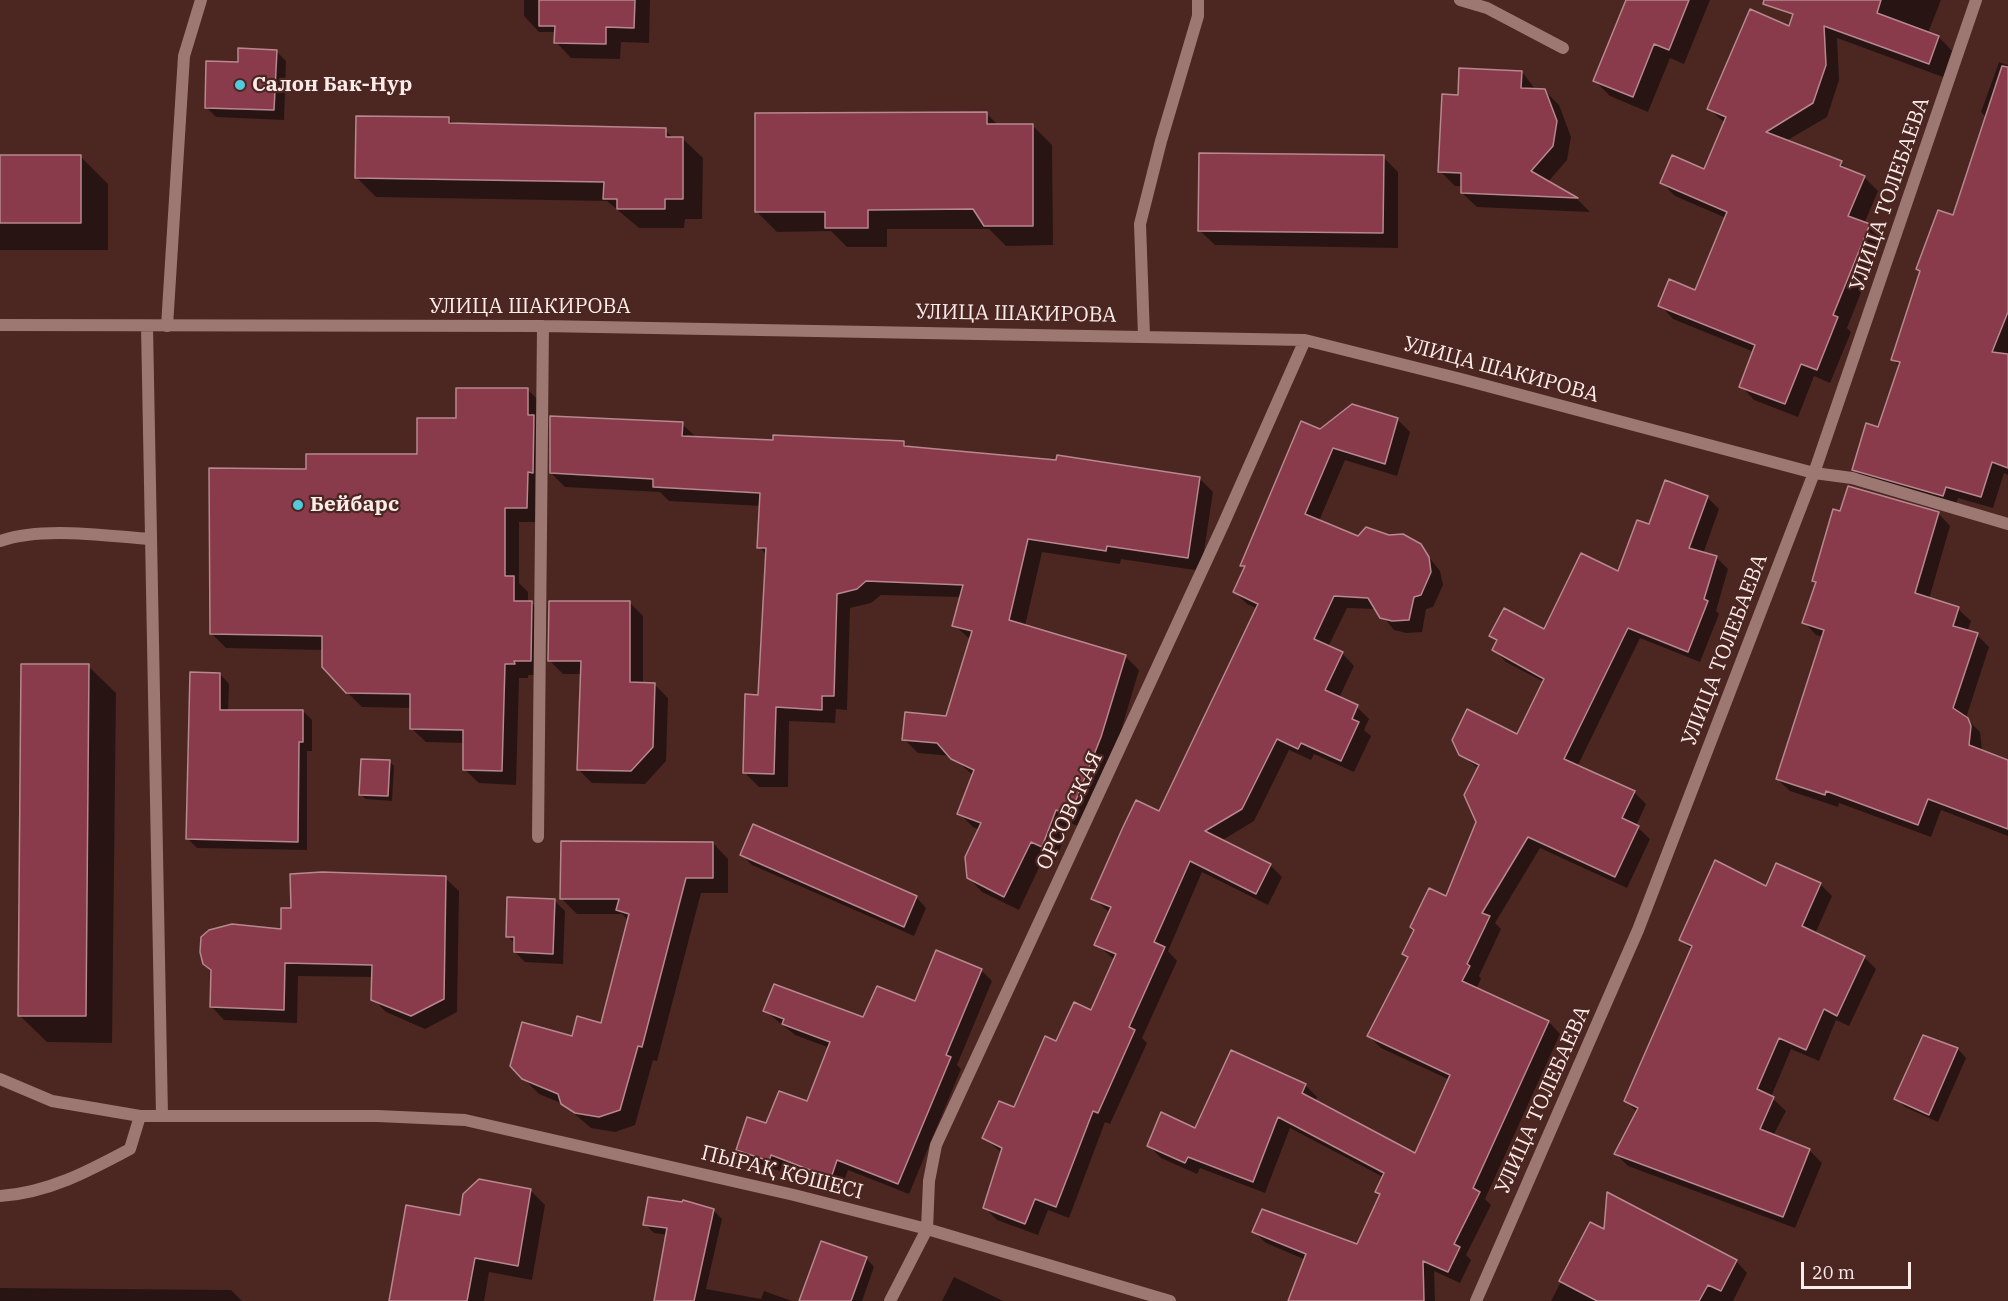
<!DOCTYPE html>
<meta charset="utf-8">
<style>
body{margin:0}
#map{position:relative;width:2008px;height:1301px;overflow:hidden;background:#4c2722;font-family:"IBM Plex Serif",serif}
canvas{display:block}
.scale{position:absolute;left:1801px;top:1262px;width:110px;height:27px;box-sizing:border-box;border:3px solid #fcecea;border-top:0;padding-left:8px;font-size:18px;line-height:21px;white-space:nowrap;color:#fcecea;-webkit-text-stroke:4px #4c2722;paint-order:stroke}
</style>
<div id="map">
<canvas width="2008" height="1301"></canvas>
<div class="scale">20 m</div>
</div>
<script>
const context = document.querySelector('canvas').getContext('2d');
context.lineJoin = 'round';
function fillPath(path, color) {
  context.fillStyle = color;
  context.fill(path, 'evenodd');
}
function stroke(path, color, width, dash) {
  context.strokeStyle = color;
  context.lineWidth = width;
  context.lineCap = dash ? 'butt' : 'round';
  context.setLineDash(dash || []);
  context.stroke(path);
}
function label(font, color, halo, rows, align = 'center') {
  context.font = font + ' "IBM Plex Serif",serif';
  context.lineWidth = 4.5;
  context.setLineDash([]);
  context.textBaseline = 'middle';
  context.strokeStyle = halo;
  context.fillStyle = color;
  for (const [text, x, y, turn = 0] of rows) {
    context.save();
    context.translate(x, y);
    context.rotate((+turn || 0) * Math.PI / 180);
    context.textAlign = isNaN(turn) ? turn : align;
    if (halo) context.strokeText(text, 0, 0);
    context.fillText(text, 0, 0);
    context.restore();
  }
}
const shadow = new Path2D(`
 M524,0h126l-1,43 -28,-1 -1,17 -49,-1 -15,-16v-10h-17l-15,-16z
 M1628,0h82l-26,64 -14,-6 -22,54 -38,-16 -15,-15z
 M1799,0h142l-13,33 11,4 13,14 -9,26 -106,-39 2,42 -12,37 -41,24 55,22 8,8 15,6 14,14 -14,33 18,15 -35,89 4,4 -21,51 -16,-7 -16,41 -44,-17 -13,-14 13,-34 -81,-33 -13,-14 36,-13 30,-74 -51,-22 -13,-13 43,-12 20,-48 -16,-14 81,-81z
 M276,51l10,10 -2,59 -68,-3 -10,-10 33,-43z
 M1999,62l9,3v410l-4,-2 -11,35 -35,-10 -3,9 -89,-26 -12,-12 25,-40 21,-62 -7,-8 61,-142 33,-99 -6,-6z
 M1522,72l14,18h8l15,15 12,32 -4,23 -19,22 29,17 13,13 -113,-5 -15,-14v-7h-7l-15,-15 19,-75z
 M986,113l13,13 33,-1 20,20 1,100 -47,1 -17,-17h-102v18h-40l-16,-16 -54,1 -20,-20z
 M449,119l5,6 211,5 9,9h9l20,19 -1,61h-17l-1,9h-45l-32,-27 -231,-4 -20,-20z
 M0,156h80l28,28v66h-108z
 M1383,157l15,15v76l-183,-3 -16,-15z
 M527,389l15,15 -1,118h-22v61l9,9v10h3l15,15 -1,58h-17v3h-9l-3,107 -37,-2 -15,-14 1,-26 -39,-1 -15,-14 1,-20 -50,-1 -15,-15 -23,-42 -98,-2 -15,-15 97,-163 111,-15 39,-36z
 M1352,405l46,15 12,12 -13,44 -52,-16 -26,61 39,17 62,8 20,25 3,14 -10,22 -7,2 -4,23 -16,1 -12,-3 -17,-21 -30,-1 -19,39 14,6 12,13 -15,32 18,9 12,12 -5,11 7,6 -17,36 -40,-18 -3,6 -22,-10 -35,71 -33,20 49,24 12,12 -14,28 -66,-33 -34,79 9,10 -35,77 5,5 -37,81 -5,-2 -36,96 -21,-8 -10,25 -41,-15 -13,-13 18,-54 -18,-15 30,-29 43,-66 35,-31 23,-52 -19,-16 14,-31 -17,-15 66,-85 99,-204 -11,-5 -13,-13 11,-23 -3,-3 78,-135z
 M682,424l15,14 207,5 6,5 289,30 14,14 -12,79 -80,-12 -1,5 -78,-12 -17,74 100,30 14,14 -24,81 -31,77 -14,-5 -14,37 -11,-5 -26,55 -37,-18 -14,-15 12,-47 -7,-3 -14,-14 15,-37 -23,-20 -33,-3 -14,-14 43,-21 24,-78 -17,-15 7,-28 -80,-2 -10,8 -21,5 -3,102 -11,-1 -1,14 -46,-2 -1,66h-29l-14,-14 15,-77 7,-141 -8,-8 2,-41 -92,-5 -9,-9 -95,-5 -14,-14z
 M1707,497l12,12 -16,45 13,3 12,12 -12,42 3,3 -19,48 -60,-24 -63,129 57,25 12,12 -10,22 14,13 -23,49 -87,-40 -45,75 6,6 -22,47 2,3 -5,10 73,33 11,12 -75,165 6,6 -25,50 5,5 -11,23 -26,-12 1,30h-145l16,-41 -40,-17 -12,-11 104,14 23,-50 -4,-5 6,-14 -93,-49 -25,65 -65,-25 -3,6 -36,-16 -12,-12 156,-61 12,12 -2,5 100,53 35,-75 -69,-32 -12,-12 40,-77 -5,-5 43,-56 31,-76 1,-53 -19,-15 57,-18 27,-54 -38,-20 -12,-12 4,-7 -7,-7 53,-5 75,-58 31,-47z
 M1841,513h97l12,13 -21,73 29,10 13,12 -4,11 10,3 12,12 -23,71 14,14 2,19 26,10v75l-67,-26 -10,27 -92,-34 -1,4 -48,-16 -13,-12 46,-142 -7,-2 -12,-13 13,-39 -3,-3z
 M629,602l14,14v68l12,1 13,13 -2,63 -21,23 -53,-1 -14,-14 4,-95h-19l-14,-14z
 M88,666l28,27 -4,350 -65,-1 -28,-27z
 M220,674l9,10 -1,27h75l9,9v31h-5v99l-110,-2 -9,-9z
 M389,761l5,5 -2,35 -26,-2 -5,-4z
 M713,843l15,16v34h-27l-44,168 -4,-1 -18,65 -20,7 -24,-4 -28,-24 -24,-10 -16,-16 50,-40 29,-14 27,-103 -7,-7h-45l-15,-15z
 M742,855l174,42 10,11 -12,28 -162,-71z
 M445,878l14,13 -2,121 -32,17 -39,-17 -13,-13v-22l-75,-1 -1,47 -73,-3 -13,-14 72,-75z
 M1820,884l12,12 -17,38 49,23 12,12 -27,57 -13,-6 -17,41 -28,-12 -20,48 15,14 -13,25 37,15 12,12 -27,65 -167,-62 -12,-12 21,-42 -11,-11 66,-151 -11,-11 86,-51z
 M555,901l10,10 -2,53 -38,-2 -10,-10v-8l-7,-8z
 M981,970l11,11 -35,84 4,4 -52,125 -61,-24 -6,17 -60,-22 -2,6 -32,-10 -10,-11 29,-25 40,-22 23,-55 -35,-13 -30,-24 99,8 52,-16z
 M1924,1037l34,12 8,9 -28,64 -33,-15 -9,-9z
 M531,1191l14,14 -13,75 -43,-8 -5,29h-93l70,-84z
 M713,1210l9,9 -16,70 55,10 3,-8 28,10h-135l11,-66 -14,-2 -9,-9z
 M1591,1224l15,8 130,29 11,12 -14,28h-182z
 M866,1258l8,9 -12,34h-61z
 M954,1277l49,24h-61z
 M0,1288l231,2 11,11h-242z`);
const building = new Path2D(`
 M539,0h96l-1,28 -28,-1v17l-52,-1 1,-17h-16z
 M1626,0h63l-20,50 -15,-6 -21,53 -40,-16z
 M1764,0h117l-4,13 62,23 -10,28 -105,-38 2,39 -13,38 -47,29 76,29 -2,5 25,10 -17,40 22,8 -37,91 5,2 -21,53 -16,-6 -16,40 -46,-17 16,-42 -97,-39 11,-27 26,11 32,-78 -67,-29 12,-28 32,14 22,-52 -19,-8 43,-100 39,17 4,-12 -30,-10z
 M238,48l39,2 -3,60 -69,-2 1,-47 32,1z
 M2002,66l6,1v245l-16,40 16,2v114l-16,-6 -11,35 -35,-10 -3,9 -91,-26 14,-47 12,4 22,-65 -9,-2 29,-89 -4,-2 22,-59 15,5z
 M1459,68l63,3 -1,17 24,1 12,32 -4,25 -22,25 47,27 -117,-5v-20l-23,-1 4,-78 16,1z
 M987,112v12h46v102h-49l-11,-17 -105,1v18h-43v-16h-70v-99z
 M356,116l93,1v6l217,5v9h17v62h-18v10h-48v-10h-14l1,-17 -249,-4z
 M1199,153l185,2 -1,78 -185,-2z
 M0,155h81v68h-81z
 M456,388h72v27h6l-1,58 -5,-1 -1,36h-22v68h9v25h18l-1,60h-17l1,3h-10l-3,107 -39,-1v-40l-53,-1v-35l-64,-1 -24,-26v-31l-112,-2 -1,-166 97,1v-15h111v-36h39z
 M1352,404l46,14 -13,46 -52,-16 -28,66 53,22 8,-9 23,8 14,-1 18,10 8,13 2,15 -10,23 -7,2 -5,23 -17,1 -12,-3 -12,-20 -34,-2 -20,43 29,13 -18,38 33,15 -6,14 7,3 -18,39 -40,-18 -3,6 -21,-10 -35,70 -37,22 66,33 -15,30 -66,-33 -36,81 11,5 -36,80 6,3 -37,83 -5,-2 -37,96 -21,-8 -10,25 -42,-16 19,-60 -20,-10 17,-37 15,6 31,-71 11,5 18,-39 17,8 25,-56 -22,-9 17,-38 -20,-8 32,-72 13,-27 23,11 99,-207 -25,-12 12,-26h-5l61,-145 19,8z
 M550,416l133,6 -1,14 91,4v-5l131,6v5l152,14 1,-5 143,22 -12,81 -81,-12 -1,5 -78,-12 -19,81 117,35 -25,82 -31,78 -14,-5 -14,37 -11,-5 -27,55 -37,-19 -2,-21 16,-34 -24,-9 17,-44 -23,-11 -14,-16 -35,-3 3,-28 41,4 26,-85 -20,-5 11,-41 -97,-4 -9,8 -20,5 -3,102h-12v14l-46,-3 -2,67 -31,-1 2,-79 13,1 8,-147h-9l3,-55 -107,-6v-8l-103,-6z
 M1665,480l43,16 -19,52 28,8 -13,43 4,2 -20,51 -60,-24 -64,131 71,32 -13,27 17,8 -24,51 -87,-40 -46,76 8,3 -23,48 3,2 -8,15 87,40 -76,167 7,4 -26,52 6,3 -12,25 -25,-11 1,40h-136l18,-47 -54,-22 10,-23 95,35 23,-50 -5,-2 9,-19 -106,-56 -25,65 -65,-25 -3,6 -38,-17 14,-34 34,16 36,-78 75,34 -4,9 113,60 35,-78 -83,-39 41,-79 -6,-3 12,-24 -4,-3 19,-39 17,8 30,-74 -12,-27 15,-30 -20,-10 -7,-15 15,-31 50,25 27,-55 -52,-29 5,-10 -8,-4 15,-28 40,21 37,-76 37,18 19,-51 12,4z
 M1848,486l91,26 -24,81 44,14 -6,19 25,7 -25,75 15,10 3,8 -2,19 39,15v69l-80,-30 -10,26 -92,-34 -1,4 -49,-16 48,-149 -22,-7 14,-41 -4,-1 21,-72 7,2z
 M549,601h81v81l25,1 -2,64 -22,24 -54,-1 4,-109h-33z
 M21,664h68l-3,352h-68z
 M190,672l30,1v37h83v32h-4l-1,100 -112,-3z
 M361,759l29,1 -2,36 -29,-1z
 M753,824l164,72 -13,31 -164,-72z
 M561,841l152,1v36h-27l-44,169 -4,-1 -18,64 -21,7 -24,-4 -14,-9 -3,-10 -36,-15 -12,-13 12,-44 50,14 5,-20 24,7 28,-109 -13,-4 3,-11h-59z
 M1715,860l51,26 10,-23 45,20 -19,43 63,30 -28,60 -13,-7 -18,41 -27,-12 -22,51 17,8 -14,32 50,20 -27,68 -169,-63 24,-46 -14,-7 68,-155 -13,-6z
 M322,872l124,4 -2,123 -33,17 -40,-16 1,-35 -87,-2 -1,47 -74,-3 1,-37 -8,-6 -3,-12 1,-15 8,-7 23,-6 49,5v-21h10l-1,-34z
 M507,897l48,2 -2,55 -39,-2v-15h-8z
 M936,950l46,19 -36,86 5,2 -53,127 -61,-24 -6,18 -60,-23 -2,6 -33,-11 11,-33 19,6 13,-32 28,10 23,-59 -48,-18 2,-5 -21,-8 11,-27 89,33 14,-31 38,15z
 M1923,1035l35,13 -29,67 -35,-16z
 M479,1179l52,10 -13,77 -43,-8 -8,43h-78l17,-96 54,10 3,-21z
 M1607,1192l130,68 -16,31 -13,-6 -9,16h-102l-38,-20 31,-59 14,7z
 M648,1197l34,5 1,-2 31,9 -20,92h-40l13,-73 -24,-3z
 M821,1241l46,16 -16,44h-52z`);
const service = new Path2D(`
 M167,326l17,-270 17,-56`);
const minor = new Path2D(`
 M1460,0l27,8 76,40
 M0,325l543,1 762,14 156,39 353,94 38,5 156,46
 M147,326l15,790
 M1144,336l-4,-112 21,-83 37,-125v-16
 M0,541c43,-15 106,-5 151,-2
 M538,837l5,-511
 M0,1079l52,22 88,15h238l87,4 329,75 133,34 243,72
 M0,1196c48,-3 89,-25 130,-47l10,-33
 M890,1301l37,-72 2,-48 7,-36 287,-620 82,-185
 M1476,1301l162,-371 176,-457 162,-473`);
const markers = [
 [240,85,6,"#53cadc"],
 [298,505,6,"#53cadc"]
];
const poiNames = [
 ["Салон Бак-Нур",252,85],
 ["Бейбарс",310,505]
];
const streetNames = [
 ["УЛИЦА ТОЛЕБАЕВА",1890,194,-71],
 ["УЛИЦА ШАКИРОВА",530,307],
 ["УЛИЦА ШАКИРОВА",1016,314,1],
 ["УЛИЦА ШАКИРОВА",1501,370,15],
 ["УЛИЦА ТОЛЕБАЕВА",1725,650,-69],
 ["ОРСОВСКАЯ",1070,811,-65],
 ["УЛИЦА ТОЛЕБАЕВА",1543,1100,-66],
 ["ПЫРАҚ КӨШЕСІ",782,1173,14]
];
fillPath(shadow, '#0007');
fillPath(building, '#893a4b');
stroke(building, '#b7888f', 1.5);
stroke(service, '#9d7771', 12);
stroke(minor, '#9d7771', 12);
for (const [x, y, r, color] of markers) {
  const dot = new Path2D();
  dot.arc(x, y, r, 0, 2 * Math.PI);
  context.fillStyle = color;
  context.fill(dot);
  stroke(dot, '#4c2722', 2);
}
label('bold 21px', '#fcecea', '#4c2722', poiNames, 'left');
label('21px', '#fcecea', '#4c2722', streetNames);
</script>
